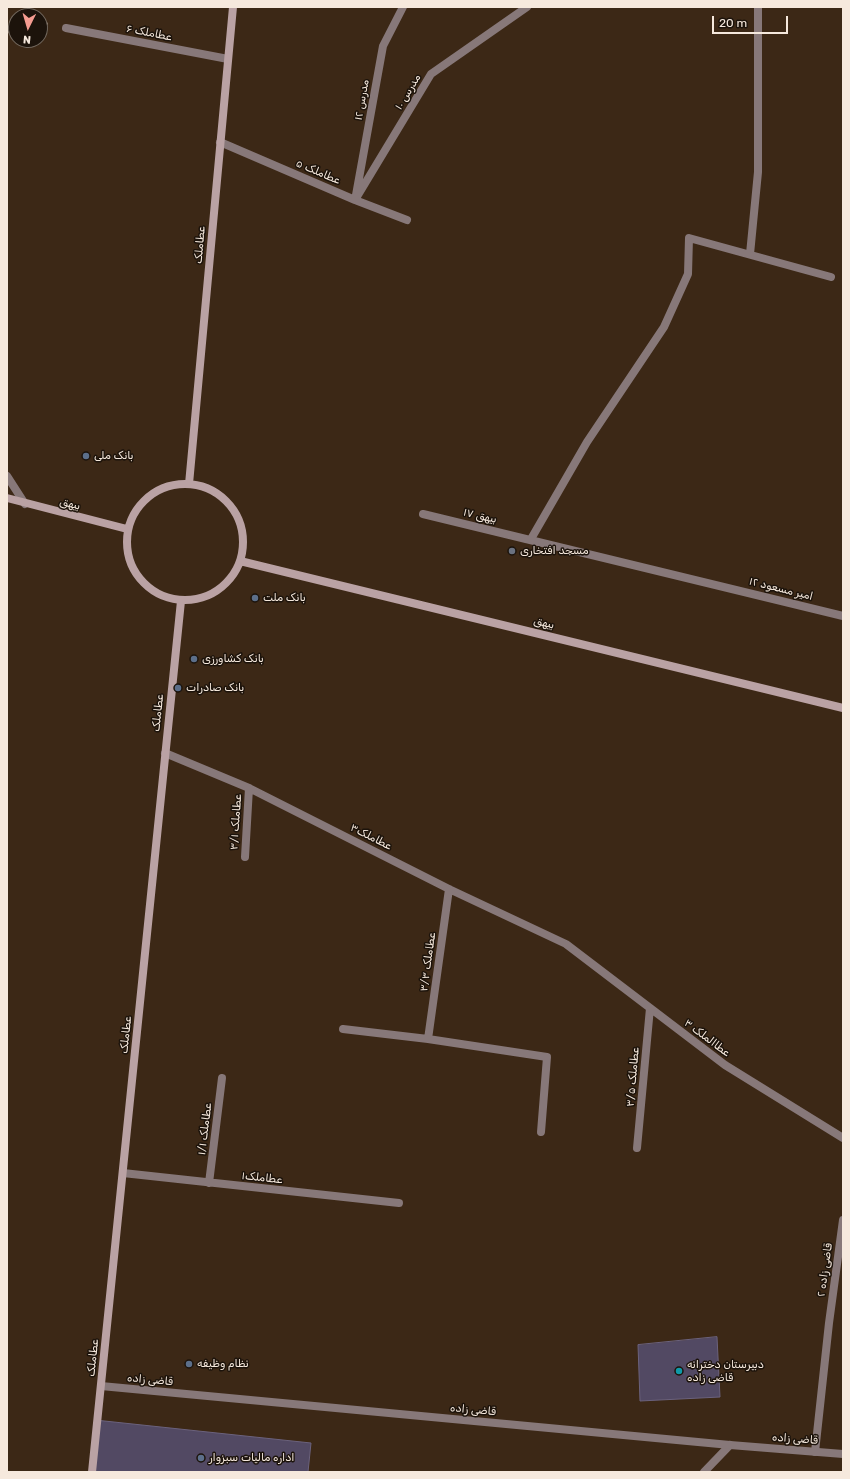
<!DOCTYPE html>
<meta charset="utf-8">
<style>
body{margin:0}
#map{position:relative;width:850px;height:1479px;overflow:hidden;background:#3c2816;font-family:Rubik,sans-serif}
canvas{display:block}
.frame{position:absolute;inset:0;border:8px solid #f6e9dd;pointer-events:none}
.north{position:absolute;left:8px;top:8px;width:40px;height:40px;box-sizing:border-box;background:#1c130b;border:1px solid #73695f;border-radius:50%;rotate:185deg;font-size:11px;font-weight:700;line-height:16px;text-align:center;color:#f6e9dd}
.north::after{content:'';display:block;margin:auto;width:14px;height:18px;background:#f59c91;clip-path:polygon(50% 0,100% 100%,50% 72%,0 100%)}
.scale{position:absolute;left:712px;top:16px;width:76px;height:18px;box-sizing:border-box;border:2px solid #f6e9dd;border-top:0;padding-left:5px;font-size:12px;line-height:14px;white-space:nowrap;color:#f6e9dd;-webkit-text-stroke:3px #1c130b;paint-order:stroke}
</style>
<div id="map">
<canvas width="850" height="1479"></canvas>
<div class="frame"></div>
<div class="north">N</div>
<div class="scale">20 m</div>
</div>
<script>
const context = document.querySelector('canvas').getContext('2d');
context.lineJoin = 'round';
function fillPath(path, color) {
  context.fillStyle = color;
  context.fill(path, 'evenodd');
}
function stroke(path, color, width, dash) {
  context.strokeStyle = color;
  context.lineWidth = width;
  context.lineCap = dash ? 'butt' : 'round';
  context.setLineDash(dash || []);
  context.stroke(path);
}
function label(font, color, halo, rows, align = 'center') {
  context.font = font + ' Rubik,"Noto Sans Arabic",sans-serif';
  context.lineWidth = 3;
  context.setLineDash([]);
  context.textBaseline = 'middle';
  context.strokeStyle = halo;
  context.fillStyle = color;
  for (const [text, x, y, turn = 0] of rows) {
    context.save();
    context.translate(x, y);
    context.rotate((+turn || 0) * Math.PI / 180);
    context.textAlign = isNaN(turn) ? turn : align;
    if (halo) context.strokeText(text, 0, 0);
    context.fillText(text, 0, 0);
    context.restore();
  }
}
const building = new Path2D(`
 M717,1337l3,60 -80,4 -2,-56z
 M95,1420l216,23 -3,29h-217z`);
const path = new Path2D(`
 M40,23l9,1
 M7,33l9,-11`);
const minor = new Path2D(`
 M66,28l162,31
 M220,142l135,58 52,20
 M356,195l27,-149 20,-39
 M355,200l76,-126 96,-67
 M750,254l8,-82v-165
 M7,476l18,28
 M423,514l420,102
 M531,539l56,-97 77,-115 24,-53 1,-36 142,39
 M165,753l84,35 200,101 117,55 159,121 118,73
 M245,857l4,-69
 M343,1029l85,10 119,18 -6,75
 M428,1039l21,-150
 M637,1148l13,-140
 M123,1173l276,30
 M209,1183l13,-105
 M815,1452l14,-129 14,-103
 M704,1472l26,-27`);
const tertiary = new Path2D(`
 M101,1386l629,59 113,9`);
const secondary = new Path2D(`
 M189,484l44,-477
 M127 542a58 58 0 1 1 116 0a58 58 0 1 1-116 0Z
 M7,498l120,31
 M240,561l603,147
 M92,1472l89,-871`);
const markers = [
 [86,456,4,"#5c6f8a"],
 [512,551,4,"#6b7280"],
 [255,598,4,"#5c6f8a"],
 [194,659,4,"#5c6f8a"],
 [178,688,4,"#5c6f8a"],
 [189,1364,4,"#5c6f8a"],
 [679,1371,4,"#0f9aa8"],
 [201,1458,4,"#5c6f8a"]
];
const streetNames = [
 ["عطاملک ۶",149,33,11],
 ["مدرس ۱۰",408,92,-59],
 ["مدرس ۱۲",362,100,-80],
 ["عطاملک ۵",318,172,23],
 ["عطاملک",200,245,-85],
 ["بیهق",70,504,14],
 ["بیهق ۱۷",480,516,13],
 ["امیر مسعود ۱۲",781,589,14],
 ["بیهق",544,623,14],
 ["عطاملک",158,713,-84],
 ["عطاملک ۳/۱",236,822,-86],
 ["عطاملک۳",371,837,27],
 ["عطاملک ۳/۳",428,962,-82],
 ["عطاملک",126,1035,-84],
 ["عطاالملک ۳",707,1038,37],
 ["عطاملک ۳/۵",633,1077,-85],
 ["عطاملک ۱/۱",205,1129,-83],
 ["عطاملک۱",262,1178,6],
 ["قاضی زاده ۲",825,1270,-82],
 ["عطاملک",93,1358,-84],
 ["قاضی زاده",150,1380,5],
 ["قاضی زاده",473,1410,5],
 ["قاضی زاده",795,1439,4]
];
const poiNames = [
 ["بانک ملی",94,456],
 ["مسجد افتخاری",520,551],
 ["بانک ملت",263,598],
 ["بانک کشاورزی",202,659],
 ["بانک صادرات",186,688],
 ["نظام وظیفه",197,1364],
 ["دبیرستان دخترانه",687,1365],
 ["قاضی زاده",687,1378],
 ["اداره مالیات سبزوار",209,1458]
];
fillPath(building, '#524963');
stroke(building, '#6b627d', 1);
stroke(path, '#8b7a6b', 2.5, [3, 2]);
stroke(minor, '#877879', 8);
stroke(tertiary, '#877879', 8);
stroke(secondary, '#baa2a4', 8);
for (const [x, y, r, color] of markers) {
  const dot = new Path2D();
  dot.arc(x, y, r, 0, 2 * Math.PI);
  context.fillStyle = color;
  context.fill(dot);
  stroke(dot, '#1c130b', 1.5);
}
label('11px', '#f6e9dd', '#1c130b', streetNames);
label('11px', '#f6e9dd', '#1c130b', poiNames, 'left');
</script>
